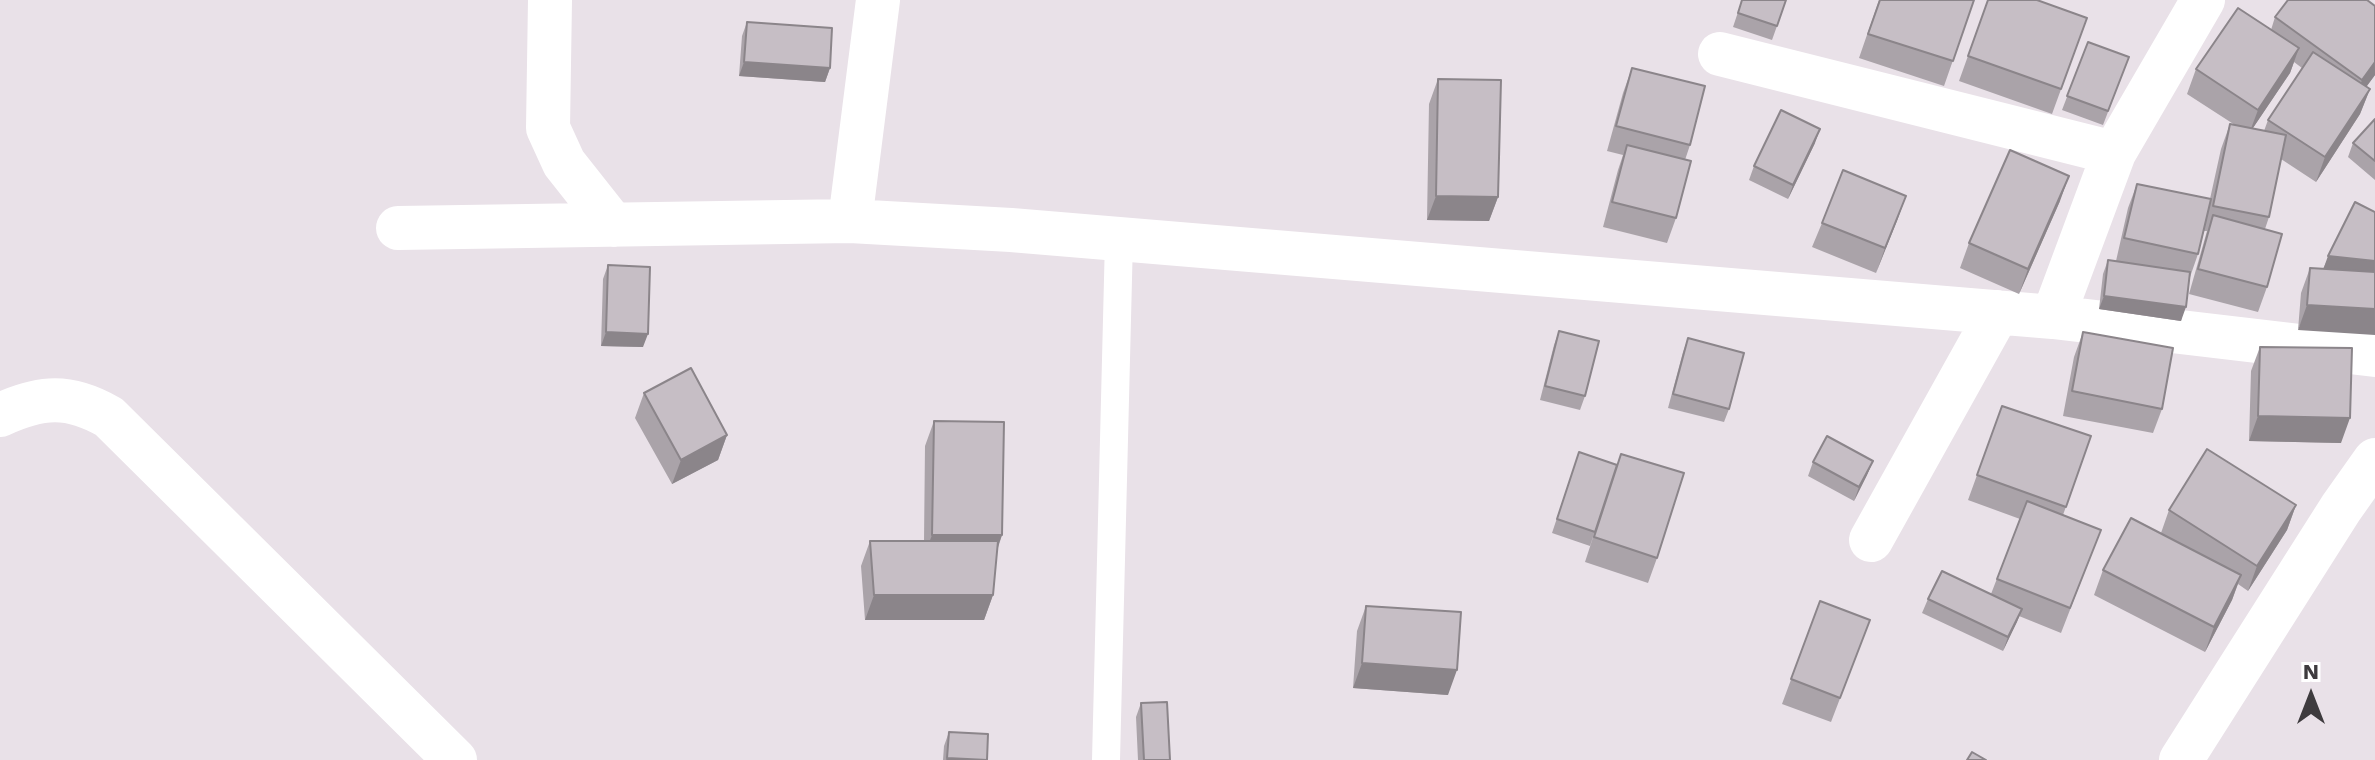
<!DOCTYPE html>
<style>
body{margin:0}
#map{position:relative;width:2375px;height:760px;overflow:hidden;background:#e9e1e8;font-family:"Work Sans",sans-serif}
canvas{display:block}
.north{position:absolute;left:2271px;top:656px;width:80px;height:80px;-webkit-text-stroke:6px #fff;paint-order:stroke;rotate:0deg;font-size:22px;font-weight:700;line-height:32px;text-align:center;color:#3e3b3e}
.north::after{content:'';display:block;margin:auto;width:28px;height:36px;background:#3e3b3e;clip-path:polygon(50% 0,100% 100%,50% 72%,0 100%)}
</style>
<div id="map">
<canvas width="2375" height="760"></canvas>
<div class="north">N</div>
</div>
<script>
const context = document.querySelector('canvas').getContext('2d');
context.lineJoin = 'round';
function stroke(path, color, width, dash) {
  context.strokeStyle = color;
  context.lineWidth = width;
  context.lineCap = dash ? 'butt' : 'round';
  context.setLineDash(dash || []);
  context.stroke(path);
}
function fillPath(path, color) {
  context.fillStyle = color;
  context.fill(path, 'evenodd');
}
const service = new Path2D(`
 M1106,760l13,-521`);
const minor = new Path2D(`
 M550,0l-2,128 16,35 49,62
 M1720,54l394,99
 M850,221l28,-221
 M398,228l452,-7 161,9 1042,87 322,38
 M2053,317l61,-164 89,-153
 M0,415c41,-19 69,-21 109,2l346,343
 M1871,540l127,-228
 M2181,760l160,-252 34,-48`);
const wall = new Path2D(`
 M1742,0l35,26 -5,14 -39,-13z
 M1879,0h95l-30,86 -85,-28z
 M1988,0l99,18 -35,96 -93,-33z
 M2375,6v69l-9,12 4,2 -10,25 -44,68 -35,-23 -12,58 -4,12 2,58 -9,25 -69,-18 18,-63h-3l-6,23 -8,23 -9,44 -82,-12 4,-35 5,-14 8,1 12,-53 9,-24 73,15 11,-50 9,-25 5,1 -48,-31 9,-25 75,-39 4,-13zM2294,62l8,6 -34,52 -4,11 -12,-2 38,-56z
 M747,22l83,46 -5,14 -86,-6 3,-40z
 M2088,42l41,15 -26,68 -41,-15z
 M1632,68l58,77 -5,15 -9,58 -9,25 -64,-16 15,-57 5,-15 -16,-4 16,-58z
 M1438,79l60,118 -9,24 -62,-1 2,-116z
 M2375,119v61l-27,-23 5,-14z
 M1815,143l-27,56 -39,-19 5,-14z
 M1906,196l-30,77 -64,-26 10,-24z
 M2060,201l-41,93 -59,-26 9,-25z
 M2355,202l-57,128 3,-37 9,-25 13,1z
 M608,265l35,82 -42,-1 2,-67z
 M1559,331l26,65 -5,14 -40,-10 14,-55z
 M2083,332l79,77 -9,24 -90,-17 11,-59z
 M1688,338l41,71 -5,13 -56,-14 15,-56z
 M2260,347l81,96 -92,-2 2,-70z
 M644,393l83,42 -9,25 -46,24 -37,-66z
 M2002,406l89,30 -28,79 38,15 -40,103 -42,-17 -16,35 -81,-38 6,-14 63,-5 29,-75 -52,-19z
 M934,421l68,114 -5,16 -4,44 -9,25h-119l-4,-54 9,-25h54l1,-95z
 M1579,452l78,106 -9,25 -63,-21 16,-49 -11,33 -38,-13z
 M1873,461l-6,14 -13,26 -46,-25 5,-14z
 M2296,505l-9,25 -39,61 -10,-7 -6,16 -27,52 -111,-57 9,-25 58,-37 8,-23z
 M1820,601l50,19 -39,102 -49,-18z
 M1366,606l82,89 -95,-7 4,-57z
 M1141,703l29,57h-32l-2,-43z
 M949,732l38,28h-44l1,-14z`);
const shadedWall = new Path2D(`
 M2299,48l-9,25 -41,61 9,-24z
 M744,62l86,6 -5,14 -86,-6z
 M2375,62v13l-22,30 9,-25z
 M2370,89l-10,25 -44,68 9,-25z
 M1820,129l-5,14 -27,56 5,-14z
 M2069,176l-9,25 -41,93 9,-25z
 M1436,196l62,1 -9,24 -62,-1z
 M1906,196l-9,25 -21,52 9,-25z
 M2328,256l47,5v26l-56,-6z
 M2104,296l82,11 -5,14 -82,-12z
 M2307,305l68,4v26l-77,-5z
 M606,332l42,2 -5,13 -42,-1z
 M2258,416l92,2 -9,25 -92,-2z
 M727,435l-9,25 -46,24 9,-24z
 M1873,461l-6,14 -13,26 5,-14z
 M2296,505l-9,25 -39,61 9,-25z
 M932,535h70l-9,25 -70,-1z
 M2241,575l-9,25 -27,52 9,-25z
 M874,595h119l-9,25h-119z
 M2022,609l-5,13 -14,29 5,-14z
 M1362,663l95,7 -9,25 -95,-7z
 M947,758l35,2h-36z`);
const building = new Path2D(`
 M1742,0h44l-9,26 -39,-13z
 M1880,0h94l-21,61 -85,-27z
 M1988,0h49l50,18 -26,71 -93,-33z
 M2288,0h79l8,6v56l-13,18 -87,-63z
 M2238,8l61,40 -41,62 -62,-41z
 M747,22l85,6 -2,40 -86,-6z
 M2088,42l41,15 -21,54 -41,-15z
 M2313,52l57,37 -45,68 -57,-37z
 M1632,68l73,18 -15,59 -74,-19z
 M1438,79l63,1 -3,117 -62,-1z
 M1781,110l39,19 -27,56 -39,-19z
 M2375,119v42l-22,-18z
 M2230,124l56,11 -17,82 -56,-11z
 M1627,145l64,16 -15,57 -64,-16z
 M2010,150l59,26 -41,93 -59,-26z
 M1843,170l63,26 -21,52 -63,-25z
 M2137,184l74,15 -13,55 -74,-16z
 M2355,202l20,10v49l-47,-5z
 M2213,215l69,19 -15,53 -69,-18z
 M2108,260l82,12 -4,35 -82,-11z
 M608,265l42,2 -2,67 -42,-2z
 M2310,268l65,4v37l-68,-4z
 M1559,331l40,10 -14,55 -40,-10z
 M2083,332l90,16 -11,61 -90,-18z
 M1688,338l56,15 -15,56 -56,-15z
 M2260,347l92,1 -2,70 -92,-2z
 M691,368l36,67 -46,25 -37,-67z
 M2002,406l89,30 -25,71 -89,-32z
 M934,421l70,1 -2,113h-70z
 M1827,436l46,25 -14,26 -46,-25z
 M2207,449l89,56 -39,61 -88,-56z
 M1579,452l38,13 -22,67 -38,-13z
 M1621,454l63,19 -27,85 -63,-21z
 M2027,501l74,29 -31,78 -73,-29z
 M2131,518l110,57 -27,52 -111,-57z
 M870,541h128l-5,54h-119z
 M1942,571l80,38 -14,28 -80,-38z
 M1820,601l50,19 -30,78 -49,-19z
 M1366,606l95,6 -4,58 -95,-7z
 M1167,702l3,58h-26l-3,-57z
 M949,732l39,2 -1,26 -40,-2z
 M1972,752l14,8h-19z`);
stroke(service, '#fff', 28);
stroke(minor, '#fff', 44);
fillPath(wall, '#aaa3a9');
fillPath(shadedWall, '#8b858a');
fillPath(building, '#c6bec5');
stroke(building, '#8b858a', 2);
</script>
